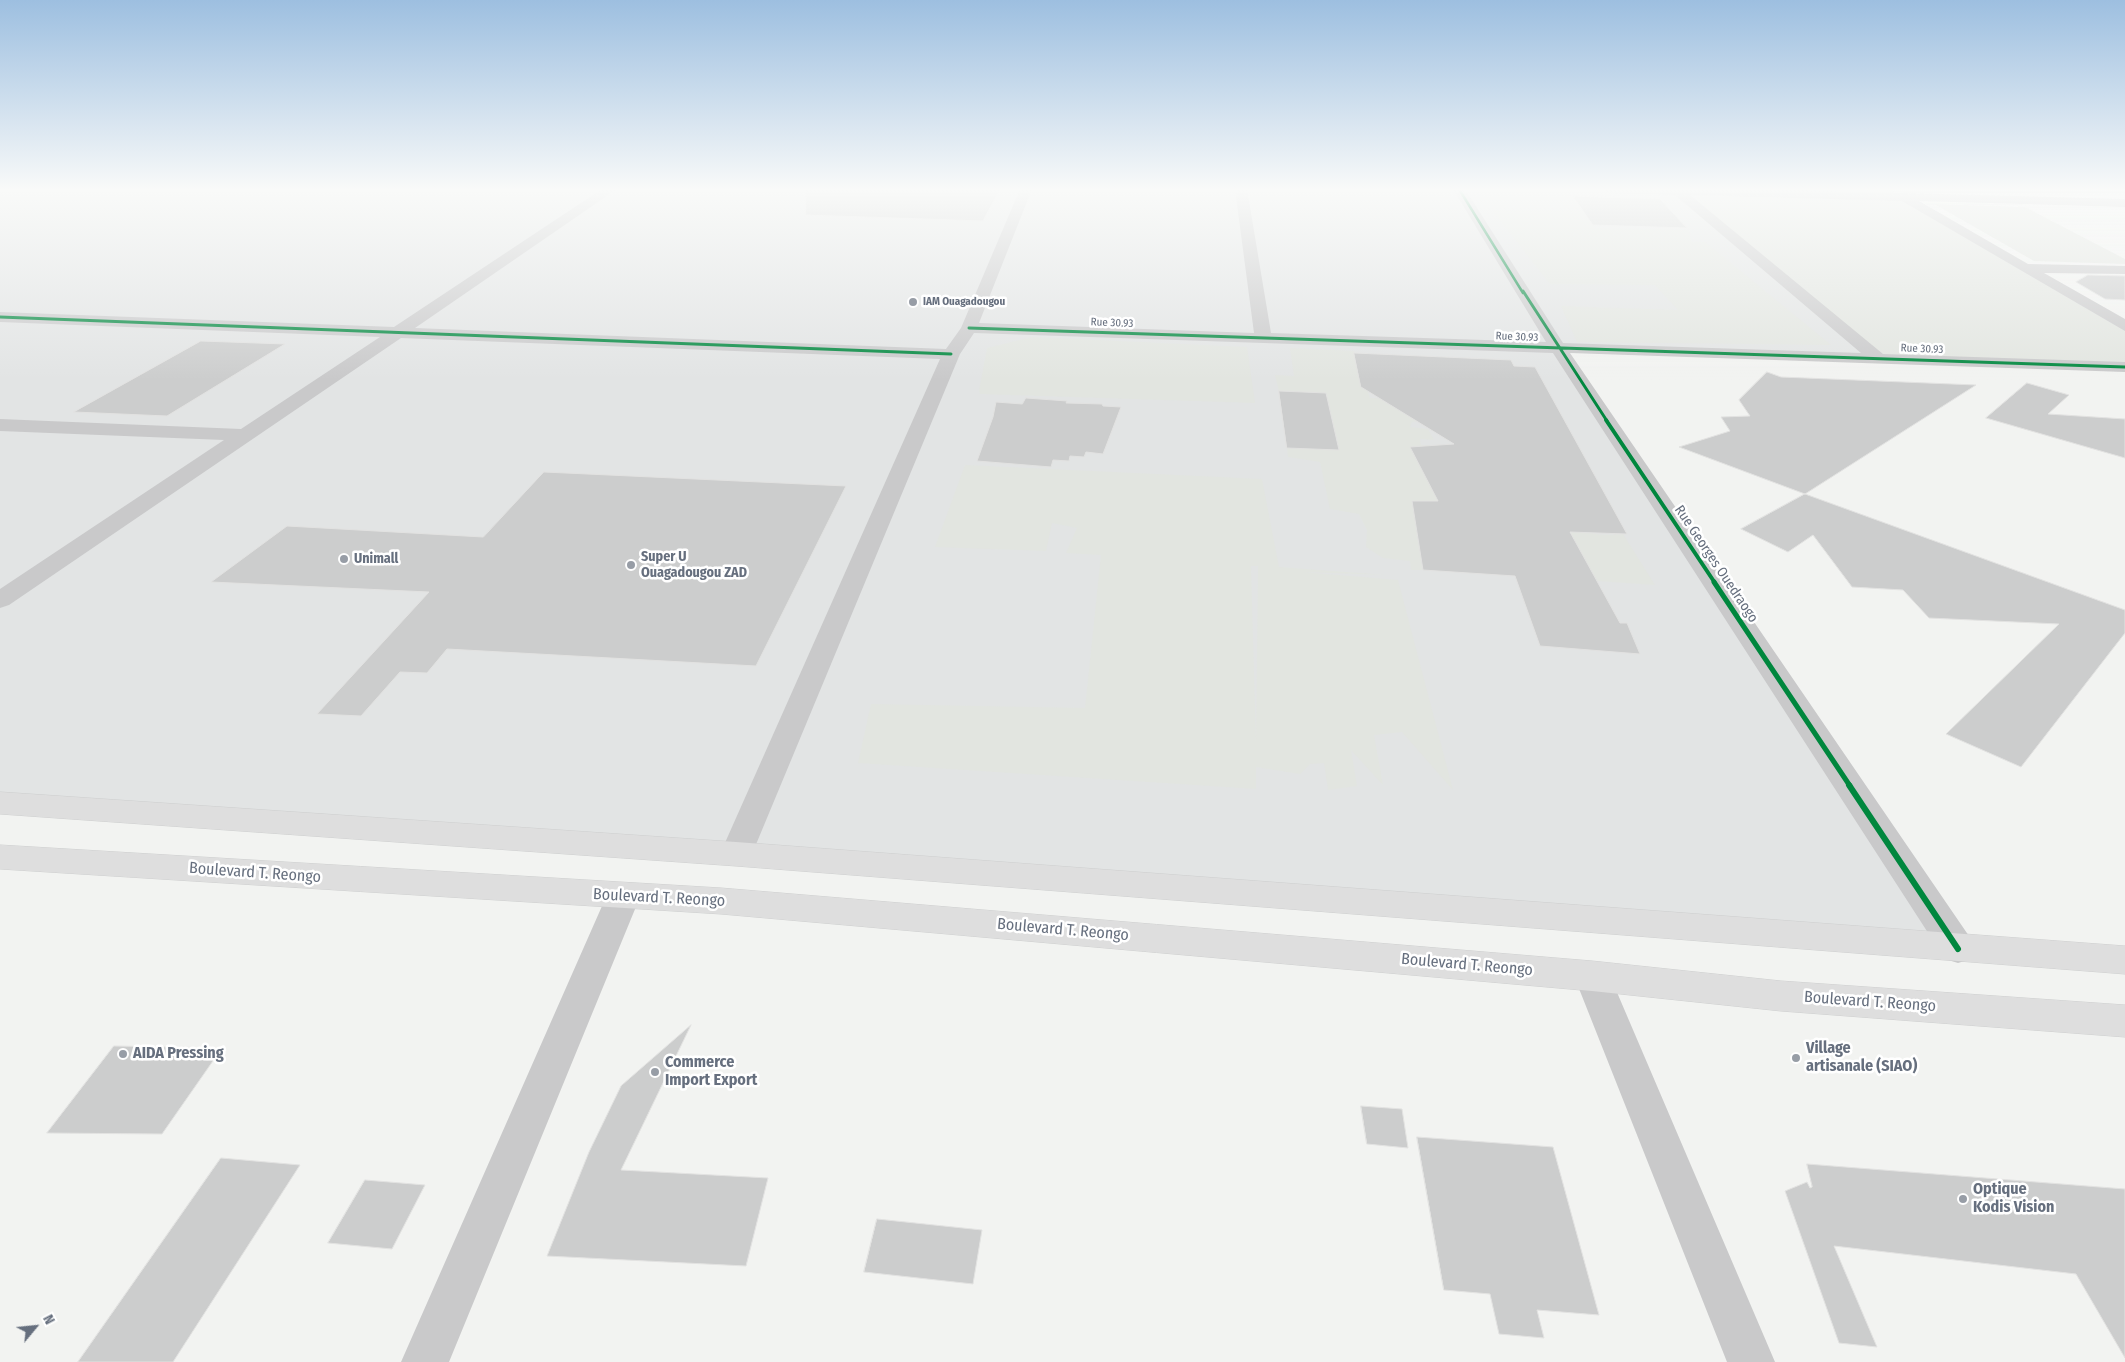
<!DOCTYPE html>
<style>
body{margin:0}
#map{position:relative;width:2125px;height:1362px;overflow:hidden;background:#f2f3f1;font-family:"Fira Sans Condensed",sans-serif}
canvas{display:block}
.north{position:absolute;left:10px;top:1302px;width:50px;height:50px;-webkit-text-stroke:4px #fff;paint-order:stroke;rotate:62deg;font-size:14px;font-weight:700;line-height:20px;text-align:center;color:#666f7e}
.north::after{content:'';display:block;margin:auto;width:18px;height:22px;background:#666f7e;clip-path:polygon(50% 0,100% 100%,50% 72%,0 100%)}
</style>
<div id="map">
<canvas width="2125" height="1362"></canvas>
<div class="north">N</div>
</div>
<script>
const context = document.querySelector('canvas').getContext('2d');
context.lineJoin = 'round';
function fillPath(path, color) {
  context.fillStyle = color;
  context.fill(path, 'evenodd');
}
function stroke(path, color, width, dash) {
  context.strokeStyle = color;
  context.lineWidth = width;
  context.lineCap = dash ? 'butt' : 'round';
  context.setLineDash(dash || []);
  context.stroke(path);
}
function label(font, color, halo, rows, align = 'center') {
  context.font = font + ' "Fira Sans Condensed",sans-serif';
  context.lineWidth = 5;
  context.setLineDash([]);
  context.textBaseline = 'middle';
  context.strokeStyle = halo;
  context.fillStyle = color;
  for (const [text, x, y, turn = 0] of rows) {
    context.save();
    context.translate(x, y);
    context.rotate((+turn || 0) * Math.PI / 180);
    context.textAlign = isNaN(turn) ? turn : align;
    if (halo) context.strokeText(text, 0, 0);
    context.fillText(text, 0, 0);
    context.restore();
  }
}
const built = new Path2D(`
 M0,189h1889l236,141v37l-566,-19 399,601 -1958,-141z`);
const green = new Path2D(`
 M1679,191l222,9 224,131v35l-250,-11z
 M1934,204l91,3 100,52v5l-91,-3z
 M1492,210l91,1 12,17 94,2 2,12h14l126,103 -254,-3 -16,-36 117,4 -23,-25 -105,-1z
 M1032,337l215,10 8,56 -275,-9 -1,-3 8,-43z
 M1290,348l64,3 16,47 51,2 -1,10 -18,3 26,8 -16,1 -2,5 18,2 6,11 -14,-1 1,6h15l-26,2 13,25 157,57c7,7 33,6 43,5l32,51 -58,-4 -24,-43 -156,-7 6,39h-12l-1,-9 -27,-3 -17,-11 1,-17 -8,-16 -29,-5 -10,-47 -32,-5 -1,-9h52l-13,-55 -47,-2 -4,-16 19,1z
 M965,465l297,14 17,88 107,8 -83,-3 95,8 55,210 -51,-58 -28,3 9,50 -32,-35 6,36 -29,4 -4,-27 -14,1 -10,10 -44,-7v22l-398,-26 13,-59 214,4 16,-153 -35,-2 11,-25 -25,-5 -6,28 -111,-4zM1251,566h7l-2,179v-1z`);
const building = new Path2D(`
 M806,189h194l-17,32 -177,-6z
 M1573,196l87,3 27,29 -94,-3z
 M2088,275l37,1v24l-20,-1 -29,-17z
 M201,341l84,3 -118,72 -93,-4z
 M1354,353l157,7 3,6 21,1 92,167 -57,-2 50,91h7l13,31 -100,-8 -25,-70 -92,-6 -11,-69h26l-28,-54 44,-3 -93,-57z
 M1767,372l14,5 195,8 -171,109 -126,-47 51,-16 -9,-14 29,-1 -11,-16z
 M2027,383l42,12 -21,19 77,5v39l-139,-40z
 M1279,391l47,2 13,57 -52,-2z
 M1026,398l41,3 -1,2 36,1 1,2 18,1 -18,47 -17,-2 -2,5 -14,-1 -1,5 -16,-1 -2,7 -74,-6 16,-44 3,-15 26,2z
 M544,472l302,14 -90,180 -309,-17 -20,24 -27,-1 -39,44 -44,-2 112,-122 -218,-10 76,-56 196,11z
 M1805,494l320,116v23l-104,134 -75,-33 113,-110 -130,-6 -26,-28 -51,-3 -39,-52 -25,17 -47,-23z
 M691,1025l-70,145 147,8 -22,88 -199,-10 42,-104 32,-66z
 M114,1046l108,2 -60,86 -115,-1z
 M1361,1106l41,3 6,39 -41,-4z
 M1417,1137l136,10 46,168 -62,-5 7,28 -45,-4 -9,-40 -46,-4z
 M221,1158l79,7 -127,197h-95z
 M1807,1164l318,25v169l-49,-84 -242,-28 43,101 -38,-4 -54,-152 22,-9 3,6 2,-1z
 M365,1180l60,5 -33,64 -64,-6z
 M877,1219l105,11 -9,54 -109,-12z`);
const minor = new Path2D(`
 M602,189h15l-202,139 531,21 15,-21 59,-139h12l-53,134 275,10 -19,-144h12l24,144 275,9 -93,-153h12l98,154 298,10 -186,-158 -68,-2 -6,-4h156l368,10v8l-206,-6 109,63 97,2v8l-81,-1 81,46v12l-223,-130 -212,-6 193,159 242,8v10l-555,-19 401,586 5,10 -5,10 -13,4 -13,-4 -392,-606 -579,-20 -14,21 -208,500 -4,8 -12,4 -12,-4 -4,-8 220,-495 -539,-21 -392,267 -9,3v-19l224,-149 -224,-9v-12l241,10 139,-92 -380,-15v-10l394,15z
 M623,884l12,4 5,9 -191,465h-48l205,-465 5,-9z
 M1592,961l13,5 5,10 165,386h-48l-153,-386 5,-10z`);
const primary = new Path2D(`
 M0,792l736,50 1389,104v28l-1389,-108 -736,-52z
 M0,845l721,43 871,73 189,20 344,24v32l-344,-26 -189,-20 -871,-77 -721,-45z`);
const cyclewayFar4 = new Path2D(`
 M1459,189l64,104`);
const cyclewayFar3 = new Path2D(`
 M1523,291l84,130
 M0,317l951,37
 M969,328l1156,39`);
const cyclewayFar2 = new Path2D(`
 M1606,420l109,163`);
const cyclewayFar1 = new Path2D(`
 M1714,582l136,204`);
const cycleway = new Path2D(`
 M1849,785l109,164`);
const markers = [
 [913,302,5,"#979da6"],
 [344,559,5,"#979da6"],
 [631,565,5,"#979da6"],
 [123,1054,5,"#979da6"],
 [1796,1058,5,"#979da6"],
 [655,1072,5,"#979da6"],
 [1963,1199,5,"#979da6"]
];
const farPoinames = [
 ["IAM Ouagadougou",923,302]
];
const farStreetnames = [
 ["Rue 30.93",1112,323,2],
 ["Rue 30.93",1517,337,2],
 ["Rue 30.93",1922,349,2]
];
const poiNames = [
 ["Super U",641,557],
 ["Ouagadougou ZAD",641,573],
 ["Unimall",354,559]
];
const streetNames = [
 ["Rue Georges Ouedraogo",1716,564,56]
];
const nearStreetnames = [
 ["Boulevard T. Reongo",255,873,4],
 ["Boulevard T. Reongo",659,898,3],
 ["Boulevard T. Reongo",1063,930,5],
 ["Boulevard T. Reongo",1467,965,5],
 ["Boulevard T. Reongo",1870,1002,4]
];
const nearPoinames = [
 ["Village",1806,1049],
 ["artisanale (SIAO)",1806,1067],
 ["AIDA Pressing",133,1054],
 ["Commerce",665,1063],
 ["Import Export",665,1081],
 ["Optique",1973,1190],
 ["Kodis Vision",1973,1208]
];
fillPath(built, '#e2e4e4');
fillPath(green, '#e2e5e0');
fillPath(building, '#cccdcd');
stroke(building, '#e2e2e1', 1);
stroke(primary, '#cecfcf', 1);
fillPath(minor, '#c9c9ca');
fillPath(primary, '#dedede');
stroke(cyclewayFar4, '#00873e', 2.5);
stroke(cyclewayFar3, '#00873e', 3);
stroke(cyclewayFar2, '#00873e', 4);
stroke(cyclewayFar1, '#00873e', 5);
stroke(cycleway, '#00873e', 6);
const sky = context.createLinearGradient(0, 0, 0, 380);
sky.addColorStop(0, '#9dbfe0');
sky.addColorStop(0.5, '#f9faf9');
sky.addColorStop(1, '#f9faf900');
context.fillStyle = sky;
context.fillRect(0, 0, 2125, 380);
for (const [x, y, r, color] of markers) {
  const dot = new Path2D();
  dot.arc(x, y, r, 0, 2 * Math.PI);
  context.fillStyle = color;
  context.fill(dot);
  stroke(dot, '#fff', 2);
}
label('bold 11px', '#666f7e', '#fff', farPoinames, 'left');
label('11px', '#666f7e', '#fff', farStreetnames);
label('bold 14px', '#666f7e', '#fff', poiNames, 'left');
label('14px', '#666f7e', '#fff', streetNames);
label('16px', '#666f7e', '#fff', nearStreetnames);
label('bold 16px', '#666f7e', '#fff', nearPoinames, 'left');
</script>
